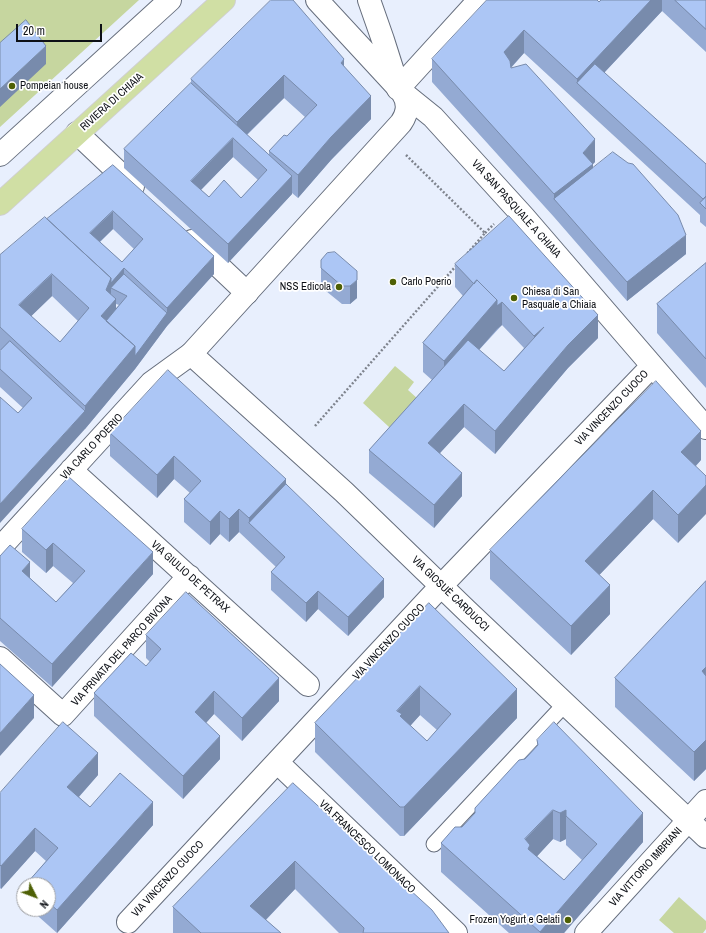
<!DOCTYPE html>
<meta charset="utf-8">
<style>
body{margin:0}
#map{position:relative;width:706px;height:933px;overflow:hidden;background:#e8effd;font-family:"Archivo Narrow",sans-serif}
canvas{display:block}
.north{position:absolute;left:16px;top:877px;width:40px;height:40px;box-sizing:border-box;background:#fff;border:1px solid #9e9fa2;border-radius:50%;rotate:132deg;font-size:11px;font-weight:700;line-height:16px;text-align:center;color:#0d1016}
.north::after{content:'';display:block;margin:auto;width:14px;height:18px;background:#4e6005;clip-path:polygon(50% 0,100% 100%,50% 72%,0 100%)}
.scale{position:absolute;left:16px;top:24px;width:86px;height:18px;box-sizing:border-box;border:2px solid #0d1016;border-top:0;padding-left:5px;font-size:12px;line-height:14px;white-space:nowrap;color:#0d1016;-webkit-text-stroke:3px #fff;paint-order:stroke}
</style>
<div id="map">
<canvas width="706" height="933"></canvas>
<div class="north">N</div>
<div class="scale">20 m</div>
</div>
<script>
const context = document.querySelector('canvas').getContext('2d');
context.lineJoin = 'round';
function fillPath(path, color) {
  context.fillStyle = color;
  context.fill(path, 'evenodd');
}
function stroke(path, color, width, dash) {
  context.strokeStyle = color;
  context.lineWidth = width;
  context.lineCap = dash ? 'butt' : 'round';
  context.setLineDash(dash || []);
  context.stroke(path);
}
function label(font, color, halo, rows, align = 'center') {
  context.font = font + ' "Archivo Narrow",sans-serif';
  context.lineWidth = 3.5;
  context.setLineDash([]);
  context.textBaseline = 'middle';
  context.strokeStyle = halo;
  context.fillStyle = color;
  for (const [text, x, y, turn = 0] of rows) {
    context.save();
    context.translate(x, y);
    context.rotate((+turn || 0) * Math.PI / 180);
    context.textAlign = isNaN(turn) ? turn : align;
    if (halo) context.strokeText(text, 0, 0);
    context.fillText(text, 0, 0);
    context.restore();
  }
}
const green = new Path2D(`
 M0,0h139l-139,127z
 M395,366l19,16 -6,8 20,18 -27,30 -38,-35z
 M679,897l27,24v8l-3,4h-29l-15,-13z`);
const path = new Path2D(`
 M406,155l79,78 -19,22
 M485,233l9,-9
 M315,426l141,-160`);
const service = new Path2D(`
 M434,844l131,-140`);
const pedestrian = new Path2D(`
 M77,133l56,53
 M192,241l55,52`);
const minor = new Path2D(`
 M398,89l81,-89
 M402,92l31,25 91,100 182,211
 M71,470l237,215
 M0,548l151,-165 40,-29
 M0,658l63,57 126,-139
 M277,762l179,171
 M128,922l313,-336 211,-220
 M586,933l120,-132`);
const tertiary = new Path2D(`
 M317,0l85,92c7,11 6,21 -1,31l-210,231 153,138 122,118 240,227
 M369,0l14,40 14,44
 M0,155l170,-155`);
const primary = new Path2D(`
 M0,204l224,-204`);
const wall = new Path2D(`
 M601,0h105v52l-44,-41 -58,62 102,91v63l-6,-5v-7l-176,-162 -13,15 84,94 -2,2v4l93,86 -59,47 -73,-84 -122,-135v-23l167,-57z
 M344,66l27,53 -40,41 -33,38 -6,-5v1l-64,69 -104,-95v-19l67,-66v-4zM284,98l21,19 -18,19 -18,15v4l-22,-20zM233,157l25,23 -17,18 -32,-1 -8,-7z
 M113,165l101,109 -47,52 -32,43 -50,60 -67,-16 5,-5 -23,-21v-36l1,-1h-1v-95l47,-36zM113,229l21,20 -12,13 -22,-20zM52,296l26,25 -18,21 -29,-26zM116,304l3,1 -3,3z
 M335,252l22,46 -7,6h-8l-21,-17v-27z
 M706,263v125l-49,-55v-29z
 M455,264l143,74 -30,30 -73,86 -31,-27 -24,26 22,43 -28,32 -65,-55v-23l63,-70 -9,-8v-29l40,-47 -8,-9zM502,325l22,23 -20,23 -25,-21z
 M110,433l176,51 98,113 -36,39 -30,-27 -12,13 -35,-32v-18l5,-5 -37,-35 -10,10 -9,-8 -10,11 -26,-23v-23l6,-6 -16,-14 -17,19 -47,-42z
 M701,460l-5,6 -18,77 -25,-24 -54,56 11,39 -39,41 -81,-76v-29z
 M22,529l131,45 -101,113 -52,-46v-85l30,22 26,24 17,-19 -20,-17 -7,7 -24,-21z
 M706,581v188l-12,12 -79,-74v-29z
 M429,603l88,115 -113,118h-4l-85,-84v-29zM420,715l17,15 -10,11 -17,-15z
 M146,635l133,66 -37,40 -28,-27 -8,9 14,36 -37,40 -89,-83v-23l52,-27 4,-4 -4,-4z
 M537,740l106,102 -79,91h-55l-68,-61v-29l21,-16 13,-13v-6l62,-62zM553,839l7,3 6,-3v6l16,15 -18,20 -27,-24z
 M98,775l-19,22 11,10 63,18 -96,108 -27,-24h18v-24h-21v-2l19,-22 -11,-10 -34,38 -1,-1v-95z
 M293,783l156,150h-110l-44,-44 -29,31 15,13h-108v-26z`);
const shadedWall = new Path2D(`
 M651,0h11v11l-76,81 -9,-9v-4z
 M524,30v23l-20,22v-23z
 M46,46v18l-46,43v-18z
 M344,59v23l-3,-19z
 M284,75v23l-46,45 -1,-1v-20z
 M371,96v23l-40,41 -33,38v-23l33,-38z
 M233,138v19l-42,43v-19z
 M595,139v23l-2,2v22l-39,13v18v-23l29,-41z
 M292,176v18l-64,69v-19z
 M113,211v18l-23,22v-18z
 M686,235v19l-59,47v-19z
 M214,256v18l-47,52 -32,43 -50,60 -85,94v-19l85,-93v-5l50,-60 32,-33v-5z
 M124,268v19l-13,1v13l5,-2v22l-9,11 -6,-16 5,-26 5,-12z
 M52,274v22l-33,32v-23z
 M357,280v18l-7,6v-18z
 M497,300l5,2v23l-5,4 -53,61v-29z
 M598,315v23l-30,30 -73,86v-23l73,-86z
 M544,327l-10,31v-22z
 M464,404v23l-36,39v-23z
 M701,431v29l-20,21v-29z
 M174,456v23l-17,19v-23z
 M462,473v23l-28,32v-23z
 M286,479v23l-37,21v-5z
 M706,485v29l-28,29v-28z
 M653,490v29l-68,71v-29z
 M239,509v23l-10,10v-23z
 M220,511v23l-10,11v-23z
 M53,543v23l-7,7v-23z
 M153,552v22l-101,113v-23z
 M30,562v23l-8,-14z
 M384,579v18l-36,39v-19z
 M610,585v29l-39,41v-29z
 M318,591v18l-12,13v-19z
 M706,667v29l-4,-25z
 M279,678v23l-37,40v-23z
 M420,686v29l-18,20 -5,-24z
 M517,689v29l-113,118v-29z
 M214,691v23l-19,21v-23z
 M34,695v23l-34,38v-23z
 M220,736v23l-37,40v-23z
 M706,740v29l-12,12v-29z
 M98,753v22l-31,35v-23z
 M153,802v23l-96,108v-23z
 M553,810v29l-23,25 -5,-25z
 M566,810v29l-6,3v-29z
 M643,813v29l-79,91h-24v-1z
 M35,828v23l-34,38v-23z
 M295,861v28l-42,44 -3,-27z`);
const building = new Path2D(`
 M271,0h22l51,59 -3,4 30,33 -40,41 -33,38 -29,-24 15,-16 3,1 30,-31 -33,-30 -47,47 -46,-43z
 M487,0h110l2,2 2,-2h50l-74,79 -53,-49 -20,22 6,9 1,7 15,-4 69,75 -12,14 10,11 -39,30 -122,-135z
 M675,0h31v29z
 M26,20l20,26 -46,43v-46z
 M595,64l111,100v32l-3,3 -126,-116z
 M191,83l101,93 -64,68 -104,-95zM233,138l34,32 -26,28 -17,-18 -15,17 -18,-16z
 M613,152l15,11 5,1 45,51 8,20 -59,47 -73,-83z
 M113,165l101,91 -47,52 -43,-40 -13,15v-5l-64,-59zM113,211l30,28 -21,23 -32,-29z
 M706,197v12l-6,-6z
 M509,216l89,99 -30,30 -73,86 -31,-27 -36,39 34,30 -28,32 -65,-55 99,-110 36,31 40,-44 -10,9 -32,-34 -5,4v-6l-20,-20 -3,4 -19,-20z
 M45,217l66,61 -5,12 10,9 -15,17 34,30 -50,60 -85,-79v-72zM52,274l37,34 -29,34 -41,-37z
 M335,252l22,19v9l-7,6h-8l-21,-18v-8l6,-7z
 M706,263v96l-49,-55z
 M124,274l43,39 -32,43v-10l-29,-25 21,-25 -16,-8z
 M477,280l20,20 -53,61 -21,-18z
 M10,341l75,70 -85,93v-107l18,16 14,-15 -32,-29v-18z
 M168,370l118,109 -37,39 -10,-9 -10,10 -9,-8 -10,11 -26,-23 17,-18 -27,-25 -17,19 -47,-42z
 M656,381l45,50 -20,21 25,24v9l-28,30 -25,-25 -68,71 25,24 -39,41 -81,-76z
 M69,477l84,75 -101,112 -52,-46v-62l10,-11 20,17 -8,9 34,31 29,-31 -32,-28 -7,7 -24,-21z
 M286,484l98,95 -36,38 -30,-26 -12,12 -35,-31 14,-15 -36,-34z
 M706,581v86l-4,4 4,5v64l-12,12 -79,-74z
 M186,592l93,86 -37,40 -28,-27 -19,21 25,24 -37,40 -89,-83 37,-40 15,13 15,-17 -15,-14z
 M429,603l88,86 -113,118h-4l-85,-84zM420,686l31,28 -24,27 -27,-25 2,-2 -5,-3z
 M0,664l34,31 -34,38z
 M63,722l35,31 -31,34 23,20 30,-34 33,29 -96,108 -9,-8v-17h-19l-2,-2 31,-35 -23,-20 -34,38 -1,-1v-72z
 M554,722l89,91 -103,119 -99,-89 14,-16h7l13,-14v-5l44,-48 6,-1 13,-14 -1,-5zM553,810l7,3 6,-3v6l31,28 -33,36 -36,-31 2,-4 -5,-6z
 M293,783l139,127 17,23h-86l1,-5 -69,-67 -45,45 31,27h-80l-28,-26z`);
const markers = [
 [12,86,4,"#4e6005"],
 [393,282,4,"#4e6005"],
 [339,287,4,"#4e6005"],
 [514,298,4,"#4e6005"],
 [568,920,4,"#4e6005"]
];
const poiNames = [
 ["Pompeian house",20,86],
 ["Carlo Poerio",401,282],
 ["NSS Edicola",331,287,"right"],
 ["Chiesa di San",522,292],
 ["Pasquale a Chiaia",522,305],
 ["Frozen Yogurt e Gelati",560,920,"right"]
];
const streetNames = [
 ["RIVIERA DI CHIAIA",112,102,-42],
 ["VIA SAN PASQUALE A CHIAIA",516,209,48],
 ["VIA VINCENZO CUOCO",612,408,-46],
 ["VIA CARLO POERIO",92,447,-47],
 ["VIA GIULIO DE PETRAX",190,577,42],
 ["VIA GIOSUÈ CARDUCCI",450,594,44],
 ["VIA VINCENZO CUOCO",389,642,-47],
 ["VIA PRIVATA DEL PARCO BIVONA",122,651,-48],
 ["VIA FRANCESCO LOMONACO",367,847,44],
 ["VIA VITTORIO IMBRIANI",646,867,-48],
 ["VIA VINCENZO CUOCO",168,879,-47]
];
fillPath(green, '#c6d69f');
stroke(service, '#656d7c', 17);
stroke(pedestrian, '#656d7c', 24);
stroke(minor, '#656d7c', 24);
stroke(tertiary, '#656d7c', 24);
stroke(primary, '#cfcfd0', 24);
stroke(path, '#7e838d', 2.5, [2, 2]);
stroke(service, '#fff', 15);
stroke(pedestrian, '#fff', 22);
stroke(minor, '#fff', 22);
stroke(tertiary, '#fff', 22);
stroke(primary, '#d0dfa4', 22);
fillPath(wall, '#94aad3');
fillPath(shadedWall, '#788bac');
fillPath(building, '#acc6f5');
stroke(building, '#788bac', 1);
for (const [x, y, r, color] of markers) {
  const dot = new Path2D();
  dot.arc(x, y, r, 0, 2 * Math.PI);
  context.fillStyle = color;
  context.fill(dot);
  stroke(dot, '#fff', 1.5);
}
label('11px', '#0d1016', '#fff', poiNames, 'left');
label('11px', '#0d1016', '#fff', streetNames);
</script>
